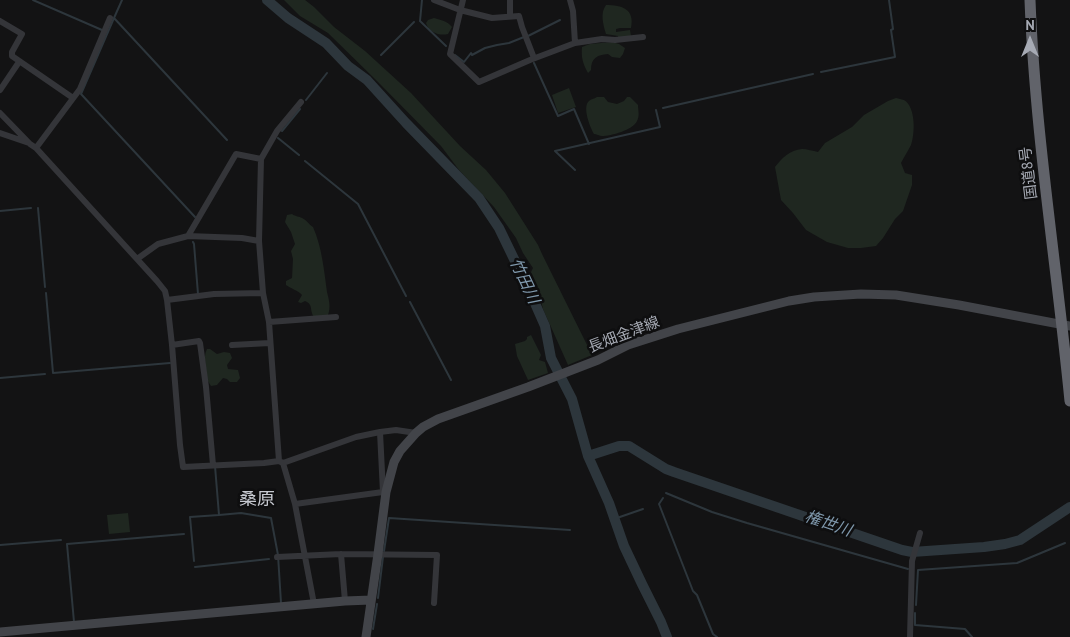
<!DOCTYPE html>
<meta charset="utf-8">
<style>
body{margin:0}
#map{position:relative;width:1070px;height:637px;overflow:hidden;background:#131314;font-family:"PT Sans",sans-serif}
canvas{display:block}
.north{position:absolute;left:1005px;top:15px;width:50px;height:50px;-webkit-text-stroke:4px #0e0e0f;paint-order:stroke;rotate:0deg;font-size:14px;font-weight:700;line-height:20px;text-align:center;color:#a6aab4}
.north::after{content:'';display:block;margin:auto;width:18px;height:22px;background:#a6aab4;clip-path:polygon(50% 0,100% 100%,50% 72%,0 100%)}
</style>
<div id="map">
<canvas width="1070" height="637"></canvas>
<div class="north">N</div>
</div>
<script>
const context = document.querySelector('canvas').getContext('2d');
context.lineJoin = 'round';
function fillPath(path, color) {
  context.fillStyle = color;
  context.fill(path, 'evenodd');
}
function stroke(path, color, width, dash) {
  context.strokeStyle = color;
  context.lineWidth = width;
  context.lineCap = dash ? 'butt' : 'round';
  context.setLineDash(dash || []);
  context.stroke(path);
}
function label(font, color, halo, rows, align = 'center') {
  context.font = font + ' "PT Sans","Noto Sans JP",sans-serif';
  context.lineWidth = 5;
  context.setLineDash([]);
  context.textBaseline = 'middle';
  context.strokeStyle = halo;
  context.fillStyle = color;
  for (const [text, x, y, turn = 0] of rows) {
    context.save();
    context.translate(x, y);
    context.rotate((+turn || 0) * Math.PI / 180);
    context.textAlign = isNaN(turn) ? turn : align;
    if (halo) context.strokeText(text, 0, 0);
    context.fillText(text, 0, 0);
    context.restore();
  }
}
const green = new Path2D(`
 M284,0h21l9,7 20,20 31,24 46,42 49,53 26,24 19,23 33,52 4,9 50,101 -24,10 -25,-56 -2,-8 -6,-6v-6l-6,-13 4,-8 -10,-15 -7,-15 -22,-31 -35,-37 -18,-24 -64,-65 -49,-48 -28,-17z
 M606,5c16,0 29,4 25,23h-11l-4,1v3l14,-2 1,6 -13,2v-2l-12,-2c-3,-10 -6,-21 0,-29z
 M434,18c7,2 13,3 18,9l-4,7c-8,2 -19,-1 -22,-11l2,-3z
 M612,42l7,2 6,4 -2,6 -3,4 -8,-1 -4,-3c-11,1 -17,4 -17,16l-3,3c-5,-9 -7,-15 -6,-26l8,-3z
 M569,88l7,19 -18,6 -6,-18z
 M597,97h7l4,5 9,2 7,-3 3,-4h3l8,8c0,5 2,11 -1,16 -4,9 -26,15 -35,15 -2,0 -6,-2 -8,-2 -4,-7 -12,-27 -5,-33 2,-2 5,-2 8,-4z
 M896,98c3,1 5,1 8,2 12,7 11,34 7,45 -3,6 -7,12 -10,18l4,10 7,2v10l-9,26 -8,8 -12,19 -7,8 -15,2h-13l-21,-6 -21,-12 -13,-17 -12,-13 -6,-33c7,-9 15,-17 27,-18 5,0 11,2 16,3l7,-9 27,-16 12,-12 24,-14z
 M292,214c4,3 7,2 10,4 5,2 7,7 11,9 9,20 11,44 14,65 2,8 4,15 1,23l-14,2c-5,-7 0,-12 -9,-16l-4,2 -3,-1 4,-7c-4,-5 -11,-6 -16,-10v-4l6,-3 1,-19 -2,-8 4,-7 -4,-12 -6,-10 2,-7z
 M531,335l10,20 -2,5 6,2 3,11 -20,7 -11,-24 -2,-12 10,-3 2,-2v-2z
 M207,349h3l7,5 7,-2 6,1 2,5 -5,7 1,4 10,1 2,8 -3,4h-7l-3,-3 -4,-1 -6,7 -6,1 -5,-8c2,-10 -4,-20 1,-29z
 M128,513l2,19 -21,2 -2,-19z`);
const stream = new Path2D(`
 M33,0l69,30
 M122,0l-8,18 113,122
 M422,0l-2,21 26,25
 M114,18l-33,76 114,123
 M528,36l32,-16
 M381,55l33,-33
 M455,55l9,7 7,-9 1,2 13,-7 12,-3 12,-2 15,-6
 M534,63l24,53 16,-7 15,35
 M821,72l74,-15 -4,-27 2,-1 -4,-29
 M306,100l21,-27
 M663,108l150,-34
 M282,131l18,-22
 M278,138l21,17
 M305,161l53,43 48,92
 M575,170l-20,-19 105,-24 -4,-17
 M38,208l7,79
 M0,211l31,-3
 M193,242l1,2 4,50
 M46,293l7,80 117,-10
 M410,302l41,78
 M0,378l45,-4
 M215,466l4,49 22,-2 30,5 7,37 3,48
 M666,493l46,19 35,11 161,46
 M663,498l-4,6 34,87 4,4 16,39 4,3
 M614,519l29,-10
 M0,545l61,-5
 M384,551l5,-33 181,12
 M194,561l-4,-44 29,-2
 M195,567l74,-8
 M378,598l5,-41
 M916,605l2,-35 99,-7 48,-20
 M915,613v12l50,4 7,8
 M74,622l-7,-78 117,-10
 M373,629l4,-25`);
const river = new Path2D(`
 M267,0l21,18 38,25 22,23 19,14 39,43 73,75 20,30 31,64 15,34 6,32 21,41 16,57 21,47 15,43 18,38 19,38 6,15
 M588,456l31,-10h10l37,23 8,3 228,78 10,2 72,-5 21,-3 15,-4 50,-33`);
const street = new Path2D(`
 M434,0l26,10 32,8 27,-2 3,11 12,31
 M463,0l-13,54 29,28 51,-22 45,-17 27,-4 13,1 28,-3
 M570,0l3,11 2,32
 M510,16v-16
 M0,21l22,13 -10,18v4l61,42
 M0,90l19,-28
 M0,113l30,31 6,4 121,133 8,10 2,9 5,45 8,100 3,22 81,-4 15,-2 4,2 73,-26 24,-5 16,-2 20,3
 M0,133l29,10
 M36,148l44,-59 30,-71
 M188,236l54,2 17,3
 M137,259l21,-15 30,-8 48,-82 25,5
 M167,300l47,-6 49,-1
 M269,322l67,-5
 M172,345l27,-4 1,2 6,44 7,78
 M232,345l38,-2
 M380,432l3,60h3
 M279,461l-10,-139 -6,-29 -4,-52 2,-82 16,-28 24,-29
 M283,463l12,41 19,100
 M295,504l88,-12
 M341,554l4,47
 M277,557l64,-3 96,1 -3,48
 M910,637l2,-76 8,-28`);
const secondary = new Path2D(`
 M0,632l345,-31 26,-1
 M366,637l12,-83 8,-62 8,-30 6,-11 16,-18 7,-6 15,-8 90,-32 70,-27 30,-15 50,-16 111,-28 25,-4 47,-3 35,1 63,10 111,21`);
const highway = new Path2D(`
 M1030,0c5,134 27,267 40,401`);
const streetNames = [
 ["国道8号",1029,173,-97],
 ["長畑金津線",624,335,-21]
];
const waterNames = [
 ["竹田川",524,281,65],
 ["権世川",828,524,19]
];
const quarterNames = [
 ["桑原",257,500]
];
fillPath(green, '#1f2720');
stroke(stream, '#2d363c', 2);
stroke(river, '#2d363c', 10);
stroke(street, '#343539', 6);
stroke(secondary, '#424449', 9);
stroke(highway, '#61636a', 11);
label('15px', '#a6aab4', '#0e0e0f', streetNames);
label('italic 16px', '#7f98ac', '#0e0e0f', waterNames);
label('18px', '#c6c9d0', '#0e0e0f', quarterNames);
</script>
